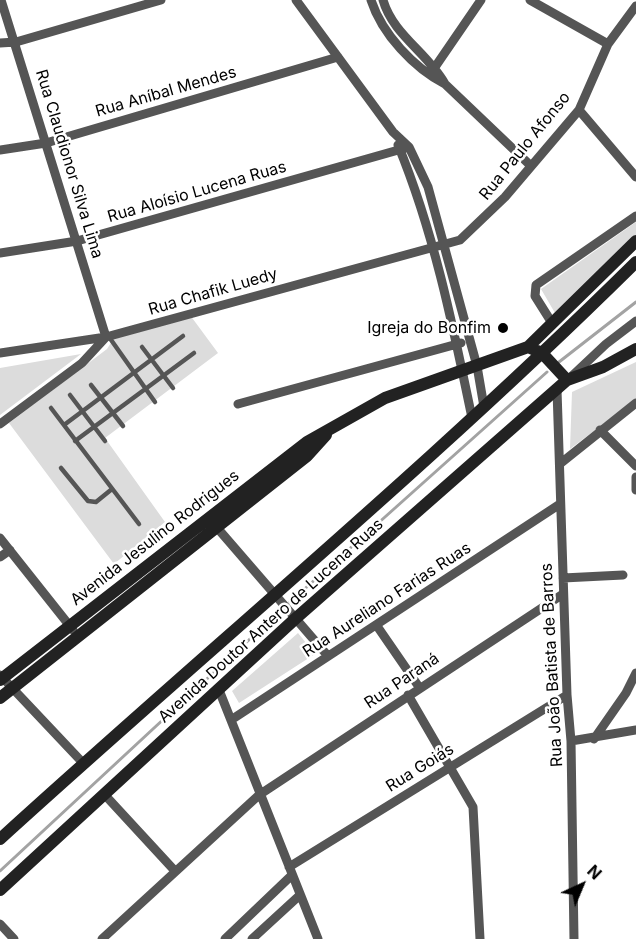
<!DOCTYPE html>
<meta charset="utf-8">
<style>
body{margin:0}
#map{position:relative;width:636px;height:939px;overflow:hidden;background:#fff;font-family:Inter,sans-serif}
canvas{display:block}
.north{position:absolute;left:552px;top:855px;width:60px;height:60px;-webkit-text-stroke:4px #fff;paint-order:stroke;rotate:44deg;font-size:16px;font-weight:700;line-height:24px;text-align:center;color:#000}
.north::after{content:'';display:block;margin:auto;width:21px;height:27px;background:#000;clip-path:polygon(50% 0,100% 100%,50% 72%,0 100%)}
</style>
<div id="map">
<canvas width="636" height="939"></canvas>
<div class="north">N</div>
</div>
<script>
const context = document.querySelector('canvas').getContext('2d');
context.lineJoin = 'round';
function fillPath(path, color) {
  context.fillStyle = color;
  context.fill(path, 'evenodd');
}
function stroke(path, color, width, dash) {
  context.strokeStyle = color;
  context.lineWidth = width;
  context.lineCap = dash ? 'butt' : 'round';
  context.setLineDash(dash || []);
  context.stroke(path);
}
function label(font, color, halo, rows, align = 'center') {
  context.font = font + ' Inter,sans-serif';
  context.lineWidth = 5;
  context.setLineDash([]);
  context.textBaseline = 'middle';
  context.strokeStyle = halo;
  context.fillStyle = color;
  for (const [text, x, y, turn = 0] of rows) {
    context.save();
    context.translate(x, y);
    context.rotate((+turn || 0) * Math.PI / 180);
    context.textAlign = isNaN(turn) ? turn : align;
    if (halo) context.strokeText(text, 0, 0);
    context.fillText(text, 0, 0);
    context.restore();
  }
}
const green = new Path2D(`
 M636,222v13l-81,78 -14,-24z
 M190,315l28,38 -113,85 60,84 -51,42 -105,-141 98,-74 9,-14z
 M81,354l-81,61v-47z
 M636,362v37l-66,50 2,-57z
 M298,633l17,21 -76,49 -7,-12z`);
const stream = new Path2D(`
 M559,362l77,-60
 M290,602l257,-230
 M0,871l279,-259`);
const lane = new Path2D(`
 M109,337l46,65
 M142,347l31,41
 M91,385l32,41
 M70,395l35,46
 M51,408l88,116
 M64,425l119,-89
 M75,441l119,-88
 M61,468l27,33 8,1 16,-13`);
const street = new Path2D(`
 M1,0l105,337
 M296,0l97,132 16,15 19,40 49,179 7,41
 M371,0c11,34 43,68 74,84l86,82
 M383,0c10,35 45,53 62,84
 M530,0l78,44
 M0,43l16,-1 145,-42
 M433,70l48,-70
 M579,110l57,67
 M398,145c36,87 55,181 74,273
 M0,150l46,-7 292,-86
 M0,253l77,-12 332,-94
 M552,323l-17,-27 1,-11 100,-69
 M0,353l106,-16 354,-97 45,-43 74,-87 29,-66 28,-38
 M572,376l34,-32 30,-23
 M557,390l10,305 4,46 3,198
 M238,404l223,-61
 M0,424l82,-61 24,-26
 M600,430l36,36
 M561,463l75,-60
 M636,477v13
 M213,523l115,133
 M0,538l73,92
 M0,557l10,-7
 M563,578l60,-3
 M377,626l42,61
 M0,675l83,88
 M219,690l99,249
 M408,695l65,112 7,132
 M231,720l329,-216
 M594,739l32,-46 10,-20
 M571,741l65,-11
 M104,794l71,77
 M289,867l278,-172
 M0,924l14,15
 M102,939l157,-144 304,-201
 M225,939l67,-64
 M252,939l48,-44`);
const secondary = new Path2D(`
 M528,347l108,-106
 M0,680l307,-238 78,-44 143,-51 14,6 25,27
 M0,698l307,-242 19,-21
 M0,839c212,-193 433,-376 636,-577
 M0,890l295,-271 272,-239 36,-13 33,-18`);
const markers = [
 [503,328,6,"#000"]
];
const streetNames = [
 ["Rua Aníbal Mendes",166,92,-16],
 ["Rua Paulo Afonso",525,146,-51],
 ["Rua Claudionor Silva Lima",69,164,73],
 ["Rua Aloísio Lucena Ruas",197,192,-16],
 ["Rua Chafik Luedy",213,292,-16],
 ["Avenida Jesulino Rodrigues",155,538,-38],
 ["Rua Aureliano Farias Ruas",387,600,-33],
 ["Avenida Doutor Antero de Lucena Ruas",271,621,-42],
 ["Rua João Batista de Barros",552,665,-93],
 ["Rua Paraná",402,681,-34],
 ["Rua Goiás",420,768,-32]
];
const poiNames = [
 ["Igreja do Bonfim",491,328]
];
fillPath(green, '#dcdcdc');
stroke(stream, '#a3a3a3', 3);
stroke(lane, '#555', 4.5);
stroke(street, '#555', 9);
stroke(secondary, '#222', 12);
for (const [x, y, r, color] of markers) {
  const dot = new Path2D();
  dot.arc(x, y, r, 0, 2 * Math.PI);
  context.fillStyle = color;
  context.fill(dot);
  stroke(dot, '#fff', 2);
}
label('16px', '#000', '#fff', streetNames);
label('16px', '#000', '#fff', poiNames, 'right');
</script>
